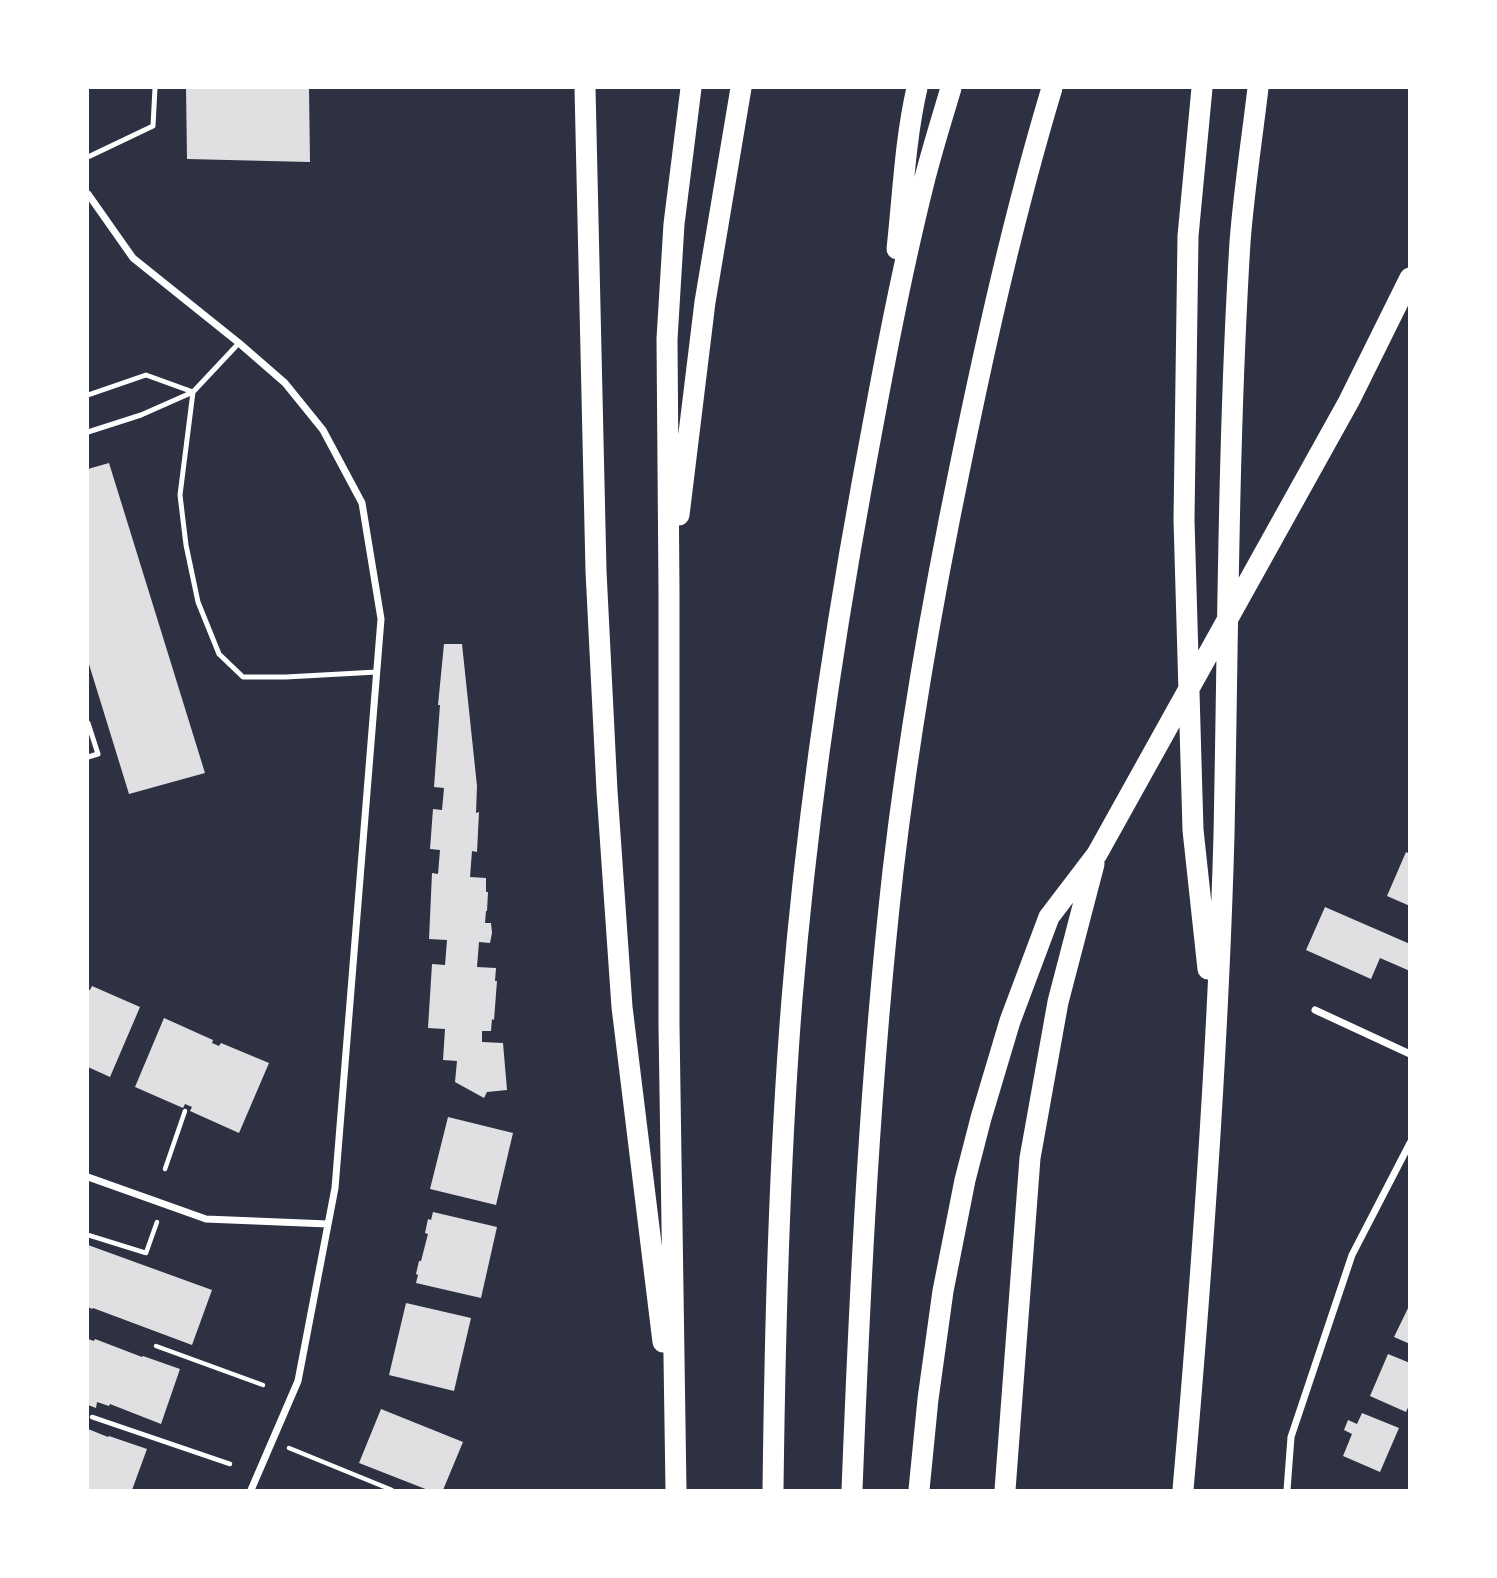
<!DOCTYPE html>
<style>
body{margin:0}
#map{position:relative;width:1497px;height:1578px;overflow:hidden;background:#2d3142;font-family:"Source Sans 3",sans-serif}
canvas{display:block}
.frame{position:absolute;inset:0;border:89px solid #fff;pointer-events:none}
</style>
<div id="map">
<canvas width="1497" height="1578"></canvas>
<div class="frame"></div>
</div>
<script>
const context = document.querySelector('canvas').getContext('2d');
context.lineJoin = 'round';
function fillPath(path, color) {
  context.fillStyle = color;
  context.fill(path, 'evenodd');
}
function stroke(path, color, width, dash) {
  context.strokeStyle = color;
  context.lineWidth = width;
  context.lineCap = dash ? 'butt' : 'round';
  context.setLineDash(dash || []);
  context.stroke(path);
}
const building = new Path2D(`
 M186,88h123l1,74 -123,-3z
 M109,463l96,310 -76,21 -41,-133v-192z
 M444,644h18l15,142 -1,27 3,-1 -2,40 -5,-1 -2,26 16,1v14h2l-1,19h-1l-1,12h6l1,10 -2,10 -11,-1 -2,25 19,1 -1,13h2l-3,39 -2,-1 -1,12h-9v11l21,1 4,47 -20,2 -3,6 -29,-16 2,-21 -14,-1 2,-31 -17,-1 4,-64 13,1 2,-25 -18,-1 3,-66 6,1 2,-24 -10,-1 3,-40 9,1 2,-22 -10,-1 6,-82h-2z
 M1406,852l4,2v52l-23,-10z
 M1325,907l85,37v27l-30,-13 -9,21 -65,-29z
 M92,986l48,21 -30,70 -22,-10v-78l2,1z
 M164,1018l49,22 -1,3 7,3 2,-3 48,20 -30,70 -49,-22 2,-4 -7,-3 -2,4 -48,-21z
 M448,1117l65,16 -17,72 -66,-16z
 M433,1212l64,15 -16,71 -65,-15 2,-8 -2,-1 3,-13h2l7,-27 -3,-1 3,-14 3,1z
 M88,1245l124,45 -20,55 -99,-37 -1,1 -4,-2z
 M406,1303l65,15 -17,73 -65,-16z
 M1410,1304v40l-16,-7z
 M88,1339l6,2 1,-2 47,18 1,-1 37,13 -19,55 -51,-20 -1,2 -12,-4 -1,6 -8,-3z
 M1388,1354l22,9v40l-4,9 -36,-16z
 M381,1409l82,33 -20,48h-15l-69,-27z
 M1362,1413l37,15 -19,44 -37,-16 9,-22 -8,-4 4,-10 9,4z
 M88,1429l20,8 1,-1 38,13 -15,41h-42l-2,-2z`);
const path = new Path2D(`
 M165,1169l20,-58
 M88,1235l58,18 11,-31
 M156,1346l107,39
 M92,1417l138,47
 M289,1448l103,42`);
const service = new Path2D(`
 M88,157l65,-31 2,-38
 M193,392l-13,103 6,50 12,57 21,52 24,23h43l91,-5
 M88,395l58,-20 47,17 46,-49
 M88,432l53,-17 52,-23
 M88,723l10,31 -10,3`);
const minor = new Path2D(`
 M88,194l45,64 106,85 46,40 38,47 39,73 19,116 -46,569 -37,193 -47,109
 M1315,1010l95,44
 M88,1177l118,42 122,5
 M1287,1490l4,-53 61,-182 58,-112`);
const motorway = new Path2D(`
 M585,88l11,483 11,220 15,216 41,335
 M1202,88l-14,148 -4,284 9,310 15,139
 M897,249c6,-54 8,-109 20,-161
 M679,515l26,-213 36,-214
 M676,1490l-7,-465v-433l-2,-253 7,-115 17,-136
 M773,1490c2,-163 6,-328 19,-491 14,-173 39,-345 70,-515 18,-98 36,-197 60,-294 8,-34 19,-68 29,-102
 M852,1490c8,-206 18,-414 41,-619 16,-137 40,-274 68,-409 26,-126 54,-251 91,-374
 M919,1490l9,-91 15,-108 22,-111 16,-62 29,-97 39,-104 48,-63 252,-453 61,-123
 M1005,1490l25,-332 28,-156 36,-138
 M1183,1490c19,-218 35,-436 41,-655 4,-198 4,-396 16,-593 4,-52 12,-103 18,-154`);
fillPath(building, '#e0e0e3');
stroke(path, '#fff', 4.5);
stroke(service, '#fff', 5);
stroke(minor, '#fff', 7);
stroke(motorway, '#fff', 21);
</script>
